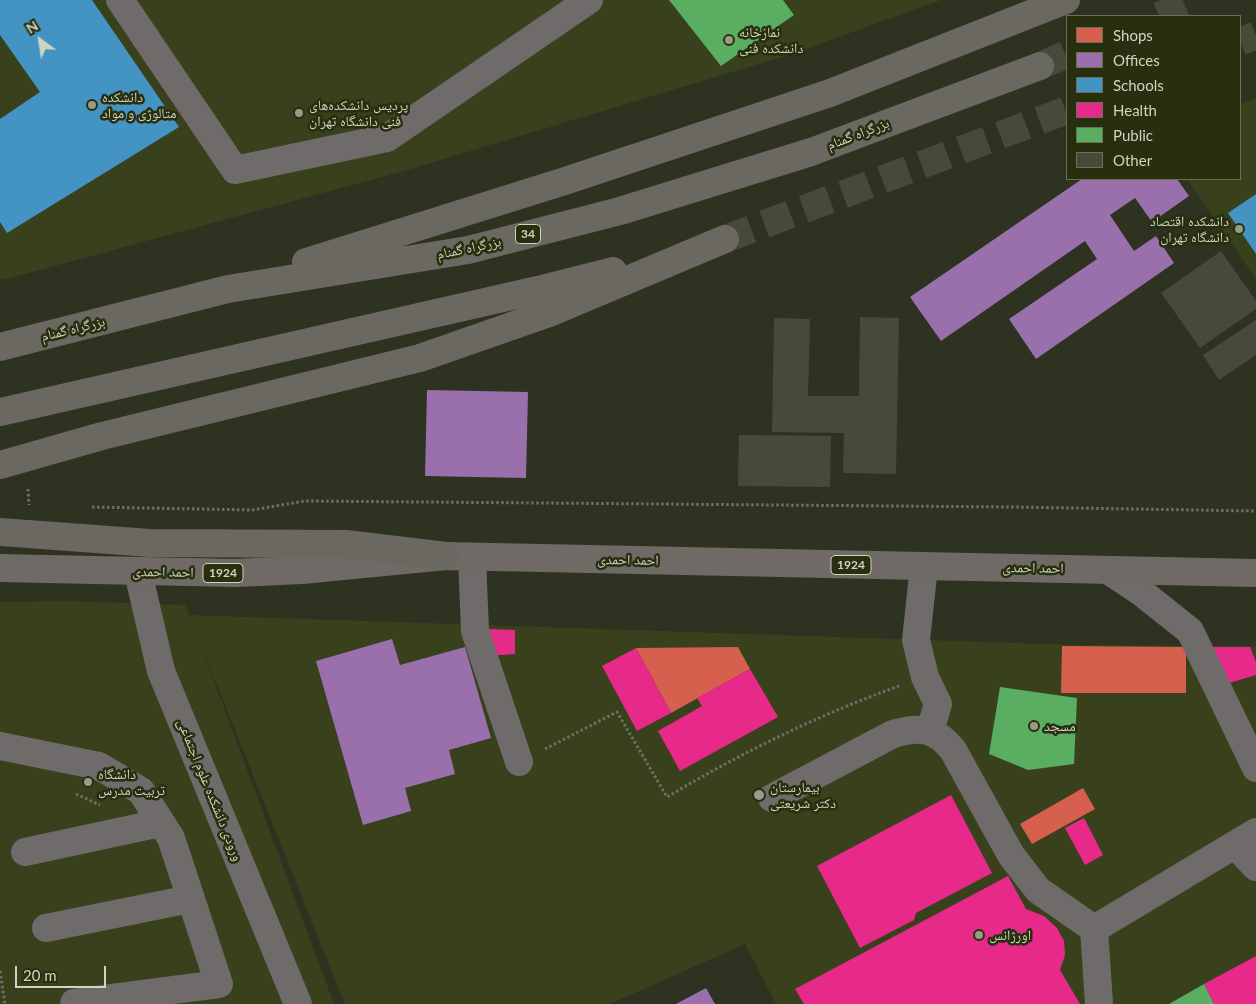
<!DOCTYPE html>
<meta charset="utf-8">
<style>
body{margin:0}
#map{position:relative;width:1256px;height:1004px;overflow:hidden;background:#2e3220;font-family:Lato,sans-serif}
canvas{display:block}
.legend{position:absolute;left:1066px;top:15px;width:175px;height:165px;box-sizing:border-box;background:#272f0f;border:1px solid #6a7157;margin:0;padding:6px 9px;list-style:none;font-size:15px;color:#cfd5c2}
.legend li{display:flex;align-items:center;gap:10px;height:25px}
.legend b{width:25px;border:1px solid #6a7157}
.north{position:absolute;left:15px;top:15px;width:50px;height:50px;-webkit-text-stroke:4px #272f0f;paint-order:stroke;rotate:329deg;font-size:14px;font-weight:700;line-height:20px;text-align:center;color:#cfd5c2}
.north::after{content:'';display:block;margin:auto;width:18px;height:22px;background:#cfd5c2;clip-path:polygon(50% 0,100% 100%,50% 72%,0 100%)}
.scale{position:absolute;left:15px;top:966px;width:91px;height:22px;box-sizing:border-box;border:2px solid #cfd5c2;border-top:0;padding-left:6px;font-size:15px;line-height:18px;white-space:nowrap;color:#cfd5c2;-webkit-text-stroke:4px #272f0f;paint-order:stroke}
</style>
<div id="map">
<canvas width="1256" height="1004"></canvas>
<ul class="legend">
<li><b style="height:14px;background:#d6604d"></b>Shops</li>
<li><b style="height:14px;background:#9970ab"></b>Offices</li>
<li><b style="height:14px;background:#4393c3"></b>Schools</li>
<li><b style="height:14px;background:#e7298a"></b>Health</li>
<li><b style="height:14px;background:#5aae61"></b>Public</li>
<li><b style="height:14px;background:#49493b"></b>Other</li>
</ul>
<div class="north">N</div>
<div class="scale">20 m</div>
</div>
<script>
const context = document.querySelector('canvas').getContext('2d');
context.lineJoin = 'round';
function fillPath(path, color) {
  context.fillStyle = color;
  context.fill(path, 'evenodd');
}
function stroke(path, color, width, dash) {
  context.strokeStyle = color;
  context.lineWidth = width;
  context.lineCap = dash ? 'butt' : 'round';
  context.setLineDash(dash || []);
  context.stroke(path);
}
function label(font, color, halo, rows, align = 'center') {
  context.font = font + ' Lato,"Noto Naskh Arabic",sans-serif';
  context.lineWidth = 5;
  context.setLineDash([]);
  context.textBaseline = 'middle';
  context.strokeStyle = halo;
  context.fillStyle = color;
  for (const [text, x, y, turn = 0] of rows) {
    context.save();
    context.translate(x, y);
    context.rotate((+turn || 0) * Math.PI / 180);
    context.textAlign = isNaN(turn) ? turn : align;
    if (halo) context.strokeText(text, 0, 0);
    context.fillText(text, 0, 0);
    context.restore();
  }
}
const built = new Path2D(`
 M0,0h941l-149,54 -388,117 -401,109 -3,-1z
 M1256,98v181l-69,-100h53v-75z
 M65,601l121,4 3,10 884,30 183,1v358h-480l-31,-60 -135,60h-265l-145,-361 134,361h-334v-402z`);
const shops = new Path2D(`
 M1062,646l124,1v46h-125z
 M738,647l12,22 -79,44 -35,-65z
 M1083,788l12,21 -63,35 -12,-20z`);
const offices = new Path2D(`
 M1082,179h95l12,17 -37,26 -17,-24 -25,17 24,36 22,-15 18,27 -138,96 -27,-40 88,-60 -12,-18 -144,100 -31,-44z
 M427,390l101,2 -2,86 -101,-2z
 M392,639l8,26 65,-18 26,91 -42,12 6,24 -50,14 6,23 -48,14 -47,-164z
 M706,988l9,16h-39z`);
const schools = new Path2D(`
 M0,0h92l87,127 -172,106 -7,-11v-103l40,-27 -40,-57z
 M1256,194v60l-28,-41z`);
const health = new Path2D(`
 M487,629l28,1v24l-27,2z
 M1208,647h42l6,15v13l-30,9z
 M636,648l35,65 -34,18 -35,-65z
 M750,669l28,48 -98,54 -22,-40 44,-25 -5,-8z
 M951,795l41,78 -76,40 -2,7 -54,28 -43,-82z
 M1084,818l19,37 -18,10 -20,-37z
 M1008,876l18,33 18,7 13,12 7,13 1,14 -5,15 20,34h-276l-9,-15z
 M1256,956v48h-42l-10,-20z`);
const public = new Path2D(`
 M669,0h114l11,15 -73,51z
 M1000,687l77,11 -3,66 -46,6 -39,-16z
 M1204,984l10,20h-45z`);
const building = new Path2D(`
 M1221,251l35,50v8l-56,39 -39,-55z
 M860,317l39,1 -3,156 -53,-1 1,-40 -72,-1 2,-114 36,1 -2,77h51z
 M1256,320v35l-37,25 -16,-25z
 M739,435l92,1 -1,51 -92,-1z`);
const highwayTunnel = new Path2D(`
 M1159,16l38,-16
 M1240,42l16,-7
 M1040,66l27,-12
 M725,239l342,-129`);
const path = new Path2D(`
 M28,489l1,16
 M92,507l160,3 53,-9 707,6 244,4
 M545,749l72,-37 50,85c74,-44 151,-82 232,-111
 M76,794l24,11
 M0,971l5,33`);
const minor = new Path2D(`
 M120,0l115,170 152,-32 202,-138
 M472,557l3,74 44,131
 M924,566l-8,74 9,37 13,27 -8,27
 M1108,570l33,22 49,39 66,137
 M138,572l23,99 137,333
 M0,746l99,20 42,25 30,47 48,146 -145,19
 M772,798l121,-64c27,-8 42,-6 60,16l58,105 27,35 56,39
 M1236,846l20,21
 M25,852l135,-29
 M46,928l144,-29
 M1099,1004l-5,-75 162,-97`);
const major = new Path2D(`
 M0,568l236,5 66,-3 144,-14 810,17`);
const highway = new Path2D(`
 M306,262l259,-81 265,-88 236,-93
 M0,347l228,-58 240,-39 152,-39 191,-59 229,-86
 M0,412l538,-122 75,-19
 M0,465l102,-29 318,-78 129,-45 176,-74
 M0,532l150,11 196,1 100,12`);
const markers = [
 [729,40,5,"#979c89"],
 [92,105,5,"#979c89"],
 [299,113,5,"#979c89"],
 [1239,229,5,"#979c89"],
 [1034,726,5,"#979c89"],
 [88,782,5,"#979c89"],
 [759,795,6,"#979c89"],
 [979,935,5,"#979c89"]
];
const shields = [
 [528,234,25],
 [851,565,40],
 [223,573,40]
];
const shieldNames = [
 ["34",528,234],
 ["1924",851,565],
 ["1924",223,573]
];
const poiNames = [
 ["نمازخانه",739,32],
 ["دانشکده فنی",739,48],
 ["دانشکده",102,97],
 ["متالوژی و مواد",102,113],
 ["پردیس دانشکده‌های",309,105],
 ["فنی دانشگاه تهران",309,121],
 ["دانشکده اقتصاد",1229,221,"right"],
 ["دانشگاه تهران",1229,237,"right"],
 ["مسجد",1044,726],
 ["دانشگاه",98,774],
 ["تربیت مدرس",98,790],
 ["بیمارستان",770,787],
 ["دکتر شریعتی",770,803],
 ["اورژانس",989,935]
];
const streetNames = [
 ["بزرگراه گمنام",858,134,-21],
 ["بزرگراه گمنام",469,248,-12],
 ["بزرگراه گمنام",73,329,-14],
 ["احمد احمدی",628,560,1],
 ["احمد احمدی",1033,568,1],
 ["احمد احمدی",163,572,1],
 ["ورودی دانشکده علوم اجتماعی",210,790,68]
];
fillPath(built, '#38411c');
fillPath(shops, '#d6604d');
fillPath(offices, '#9970ab');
fillPath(schools, '#4393c3');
fillPath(health, '#e7298a');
fillPath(public, '#5aae61');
fillPath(building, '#49493b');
stroke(highwayTunnel, '#464a38', 28, [28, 14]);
stroke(path, '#706e6a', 3, [2.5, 2.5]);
stroke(minor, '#6f6b6a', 28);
stroke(major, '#6f6a66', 28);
stroke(highway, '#6a6861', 28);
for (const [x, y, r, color] of markers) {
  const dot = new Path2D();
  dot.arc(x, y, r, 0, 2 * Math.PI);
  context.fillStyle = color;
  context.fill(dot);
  stroke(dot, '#272f0f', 2);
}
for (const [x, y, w] of shields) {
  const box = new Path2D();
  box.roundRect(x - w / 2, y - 9.5, w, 19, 4);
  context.fillStyle = '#272f0f';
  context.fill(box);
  stroke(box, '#cfd5c2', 1);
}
label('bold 12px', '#cfd5c2', null, shieldNames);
label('14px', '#cfd5c2', '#272f0f', poiNames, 'left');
label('14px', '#cfd5c2', '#272f0f', streetNames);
</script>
